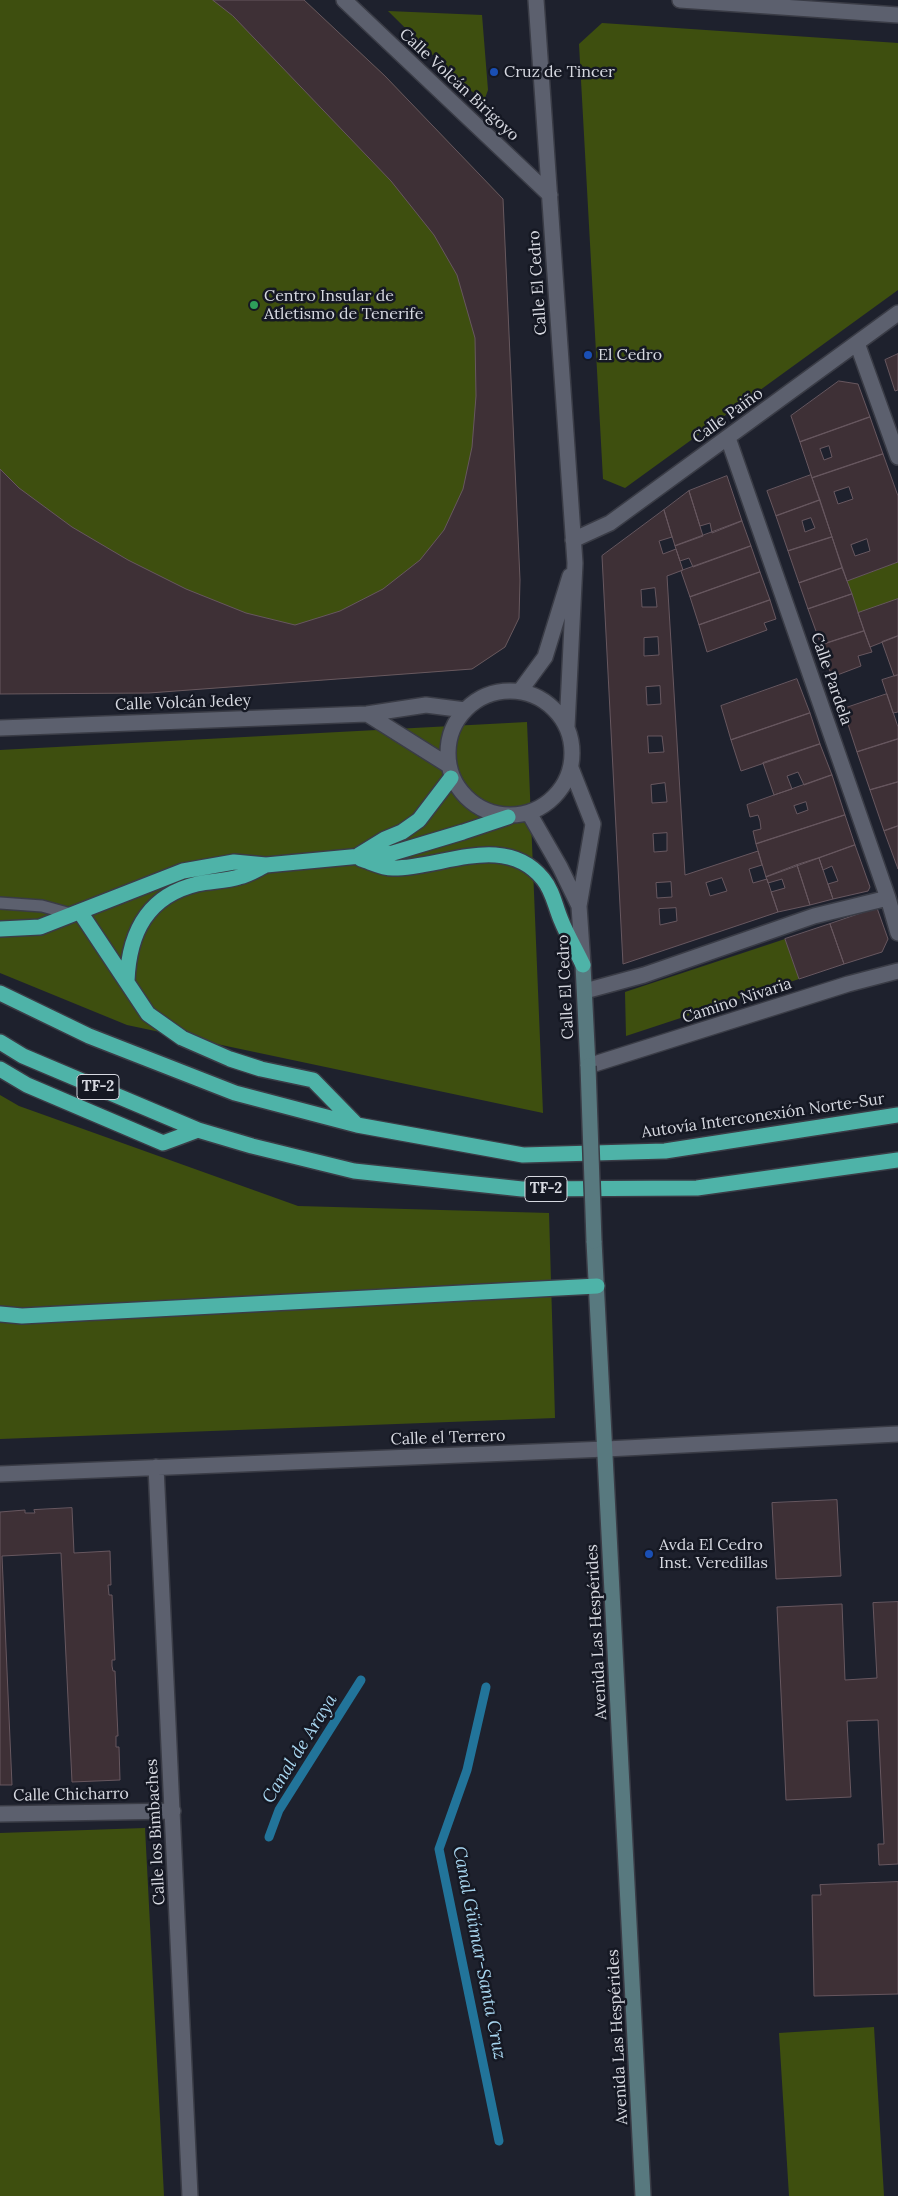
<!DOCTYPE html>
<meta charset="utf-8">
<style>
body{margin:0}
canvas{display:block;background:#1e212d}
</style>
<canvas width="898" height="2196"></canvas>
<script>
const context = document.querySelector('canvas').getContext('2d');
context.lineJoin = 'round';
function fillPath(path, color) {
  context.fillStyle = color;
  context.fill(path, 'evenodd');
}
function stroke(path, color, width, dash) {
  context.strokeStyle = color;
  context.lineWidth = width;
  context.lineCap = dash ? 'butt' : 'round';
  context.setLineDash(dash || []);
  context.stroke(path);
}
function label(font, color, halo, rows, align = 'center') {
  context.font = font + ' Lora,serif';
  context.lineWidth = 5;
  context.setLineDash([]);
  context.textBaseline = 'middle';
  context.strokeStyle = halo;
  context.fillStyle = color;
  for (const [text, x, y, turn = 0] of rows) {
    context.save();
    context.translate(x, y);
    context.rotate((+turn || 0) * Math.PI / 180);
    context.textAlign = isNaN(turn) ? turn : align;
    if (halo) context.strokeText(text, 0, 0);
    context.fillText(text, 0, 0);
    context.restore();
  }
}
const green = new Path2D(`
 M0,0h304l81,76 118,123 17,381 -1,38 -14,29 -33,22 -323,24 -149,1z
 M388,11l94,4 6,75 -4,11 -24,-19z
 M602,23l296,20v247l-273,198 -22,-9 -24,-435z
 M898,562v37l-40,14 -11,-32z
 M527,722l16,391 -416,-88 -127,-52v-223z
 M785,939l14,40 -173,57 -1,-44z
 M0,1095l19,11 279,100 251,7 6,205 -555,21z
 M145,1828l19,368h-164v-363z
 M874,2027l10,169h-95l-10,-163z`);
const stream = new Path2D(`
 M486,1687l-19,83 -28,79 60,292
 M269,1837l10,-27 82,-130`);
const building = new Path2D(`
 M213,0h91l81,76 118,123 17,381 -1,38 -14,29 -33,22 -323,24 -149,1v-225l19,19 53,39 56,33 58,29 60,24 49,12 45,-14 43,-22 37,-29 24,-30 19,-41 9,-42 4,-51 -1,-58 -18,-63 -23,-40 -43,-54 -158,-165z
 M898,354v36l-3,1 -10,-31z
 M839,381l19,3 12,33 -70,25 -9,-26z
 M870,417l13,37 -71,24 -12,-36zM829,446l3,11 -8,3 -4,-11z
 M883,454l15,42v66l-51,19 -35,-103zM849,487l4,12 -15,5 -4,-12zM867,539l3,12 -15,5 -4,-11z
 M811,475l9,25 -44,16 -9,-25z
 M727,476l15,45 -30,12 -2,-10 -10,3 -11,-35z
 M689,491l14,45 -28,10 -11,-36z
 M820,500l12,37 -44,14 -12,-35zM811,518l4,10 -10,4 -3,-11z
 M664,510l8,27 -13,4 4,13 13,-5 7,21 -16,6 18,299 73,-24 4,14 -13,4 4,14 14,-4 11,33 -155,52 -21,-408zM655,588l2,19h-15l-1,-17zM658,637l1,18 -15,1v-18zM660,686l1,18 -14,1 -1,-18zM648,736h14l2,16 -15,1zM665,783l2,19 -15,1 -1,-18zM667,833v18l-13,1 -1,-18zM722,878l5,13 -17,5 -4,-13zM671,882l1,15 -15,1 -1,-15zM676,908l1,13 -17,4 -1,-16z
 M742,521l9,25 -58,21 -4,-9 -9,3 -5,-15z
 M832,537l10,31 -43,15 -11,-32z
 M751,546l9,26 -70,25 -9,-26z
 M842,568l10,26 -44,15 -9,-26z
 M760,572l10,28 -71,25 -9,-28z
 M852,594l12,37 -43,14 -13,-36z
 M898,599v37l-28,11 -12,-34z
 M770,600l6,19 -12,4 3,7 -60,22 -8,-27z
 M864,631l8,21 -14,4 3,10 -29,11 -11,-32z
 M898,636v39l-4,1 -12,-34z
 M898,675v37l-5,1 -11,-33z
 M797,679l13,34 -79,27 -10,-34z
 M887,694l11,33v12l-41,13 -14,-43z
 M810,713l10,31 -79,27 -10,-31z
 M898,739v43l-28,8 -13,-38z
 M820,744l12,31 -28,10 -6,-13 -11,4 5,13 -18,6 -11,-32z
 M832,775l13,40 -89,29 -3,-13 8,-2 -1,-8 -2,-6 -8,2 -3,-12zM806,802l2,8 -11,4 -3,-8z
 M898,782v44l-14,5 -14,-41z
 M845,815l10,30 -89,32 -10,-33z
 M898,826v43l-14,-38z
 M855,845l15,42 -2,4 -35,8 -5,-15 10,-3 -6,-15 -9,4 -4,-12z
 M819,858l14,41 -23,6 -13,-40z
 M797,865l13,40 -32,7 -7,-20 14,-4 -3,-9 -14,4 -2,-6z
 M877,908l11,31 -6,13 -38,12 -14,-40z
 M830,924l14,40 -45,15 -14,-40z
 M837,1500l4,76 -65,3 -4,-76z
 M72,1508l2,45 36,-2 1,34h-3l1,10h3l3,65h-3v6l1,5h2l3,65h-2v11h3l1,33 -48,2 -11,-229 -59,3 10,229h-12v-273l25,-2v3h10l-1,-3z
 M898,1602v262l-19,1 -1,-21h6l-6,-124 -31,1 4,76 -65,3 -9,-193 65,-3 3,76 32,-2 -4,-75z
 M898,1882v112l-84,2 -2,-101h9l-1,-10z`);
const lane = new Path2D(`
 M0,903l42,3 29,8`);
const street = new Path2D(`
 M344,0l206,195
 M536,0l39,563 -8,164
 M680,0l218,15
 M857,343l41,114
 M728,438l160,460 10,35
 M573,540l37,-17 288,-210
 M448 753a62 62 0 1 1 124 0a62 62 0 1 1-124 0Z
 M520,691l25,-34 25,-81
 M367,714l81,51
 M0,728l367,-14 59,-9 39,5
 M571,768l22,56 -14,82 4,59
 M529,813l31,54 19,39
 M585,991l59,-16 170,-59 74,-18
 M588,1066l260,-82 50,-13
 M156,1467l34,729
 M0,1474l606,-25 292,-15
 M0,1814l173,-3`);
const secondary = new Path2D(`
 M583,965l5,101
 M594,1241l49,955`);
const highway = new Path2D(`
 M359,855l26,-16 17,-7 17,-12 32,-42
 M361,859c10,3 23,10 33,9 48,0 111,-36 149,11 10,12 12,27 18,41 6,15 15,30 22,45
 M80,912l68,102 34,24 48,21 31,10 52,11 43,44
 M0,929l40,-2 143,-56 51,-9 32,3 127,-12 70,-21 45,-15
 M127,981c2,-48 20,-85 70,-97 14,-3 29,-3 42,-7 9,-2 17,-7 25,-11
 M0,993l89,43 146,57 122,32 166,30 142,-4 233,-36
 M0,1042l23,14 175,74 54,16 102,25 168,18 175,-1 201,-28
 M0,1069l27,16 136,58 35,-13
 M0,1314l22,2 575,-30`);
const secondaryBridge = new Path2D(`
 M588,1066l6,175`);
const markers = [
 [494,72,5,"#1a4fb4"],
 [254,305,5,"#2e9e5b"],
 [588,355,5,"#1a4fb4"],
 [649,1554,5,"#1a4fb4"]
];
const shields = [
 [98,1087,42],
 [546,1189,42]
];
const shieldNames = [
 ["TF-2",98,1087],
 ["TF-2",546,1189]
];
const poiNames = [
 ["Cruz de Tincer",504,72],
 ["Centro Insular de",264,296],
 ["Atletismo de Tenerife",264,314],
 ["El Cedro",598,355],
 ["Avda El Cedro",659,1545],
 ["Inst. Veredillas",659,1563]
];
const streetNames = [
 ["Calle Volcán Birigoyo",459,85,43],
 ["Calle El Cedro",538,283,-94],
 ["Calle Paiño",728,416,-36],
 ["Calle Pardela",831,679,71],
 ["Calle Volcán Jedey",183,703,-2],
 ["Calle El Cedro",566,987,-93],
 ["Camino Nivaria",737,1001,-18],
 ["Autovía Interconexión Norte-Sur",763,1116,-8],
 ["Calle el Terrero",448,1438,-2],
 ["Avenida Las Hespérides",597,1632,-93],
 ["Calle Chicharro",71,1795,-1],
 ["Calle los Bimbaches",156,1832,-93],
 ["Avenida Las Hespérides",618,2037,-93]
];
const waterNames = [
 ["Canal de Araya",300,1749,-58],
 ["Canal Güímar-Santa Cruz",479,1953,79]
];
fillPath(green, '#3e4f0f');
stroke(stream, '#22749a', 9);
fillPath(building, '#3e3036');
stroke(building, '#67575f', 1);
stroke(lane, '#3a3c46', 14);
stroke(street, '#3a3c46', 18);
stroke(secondary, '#3a3c46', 18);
stroke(highway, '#3a3c46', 18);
stroke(lane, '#5c606e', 11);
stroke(street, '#5c606e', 15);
stroke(secondary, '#58797f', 15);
stroke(highway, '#4eb3a8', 15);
stroke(secondaryBridge, '#3a3c46', 18, []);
stroke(secondaryBridge, '#58797f', 15);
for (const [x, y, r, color] of markers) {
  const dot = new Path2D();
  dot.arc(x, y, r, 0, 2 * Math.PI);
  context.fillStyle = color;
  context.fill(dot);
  stroke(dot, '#151823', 2);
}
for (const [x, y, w] of shields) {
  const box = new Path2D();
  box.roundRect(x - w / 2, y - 12.5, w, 25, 4);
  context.fillStyle = '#151823';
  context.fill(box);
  stroke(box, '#d7d9e1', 1);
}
label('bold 15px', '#d7d9e1', null, shieldNames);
label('16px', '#d7d9e1', '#151823', poiNames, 'left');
label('16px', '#d7d9e1', '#151823', streetNames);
label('italic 18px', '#a9d7f1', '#151823', waterNames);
</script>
